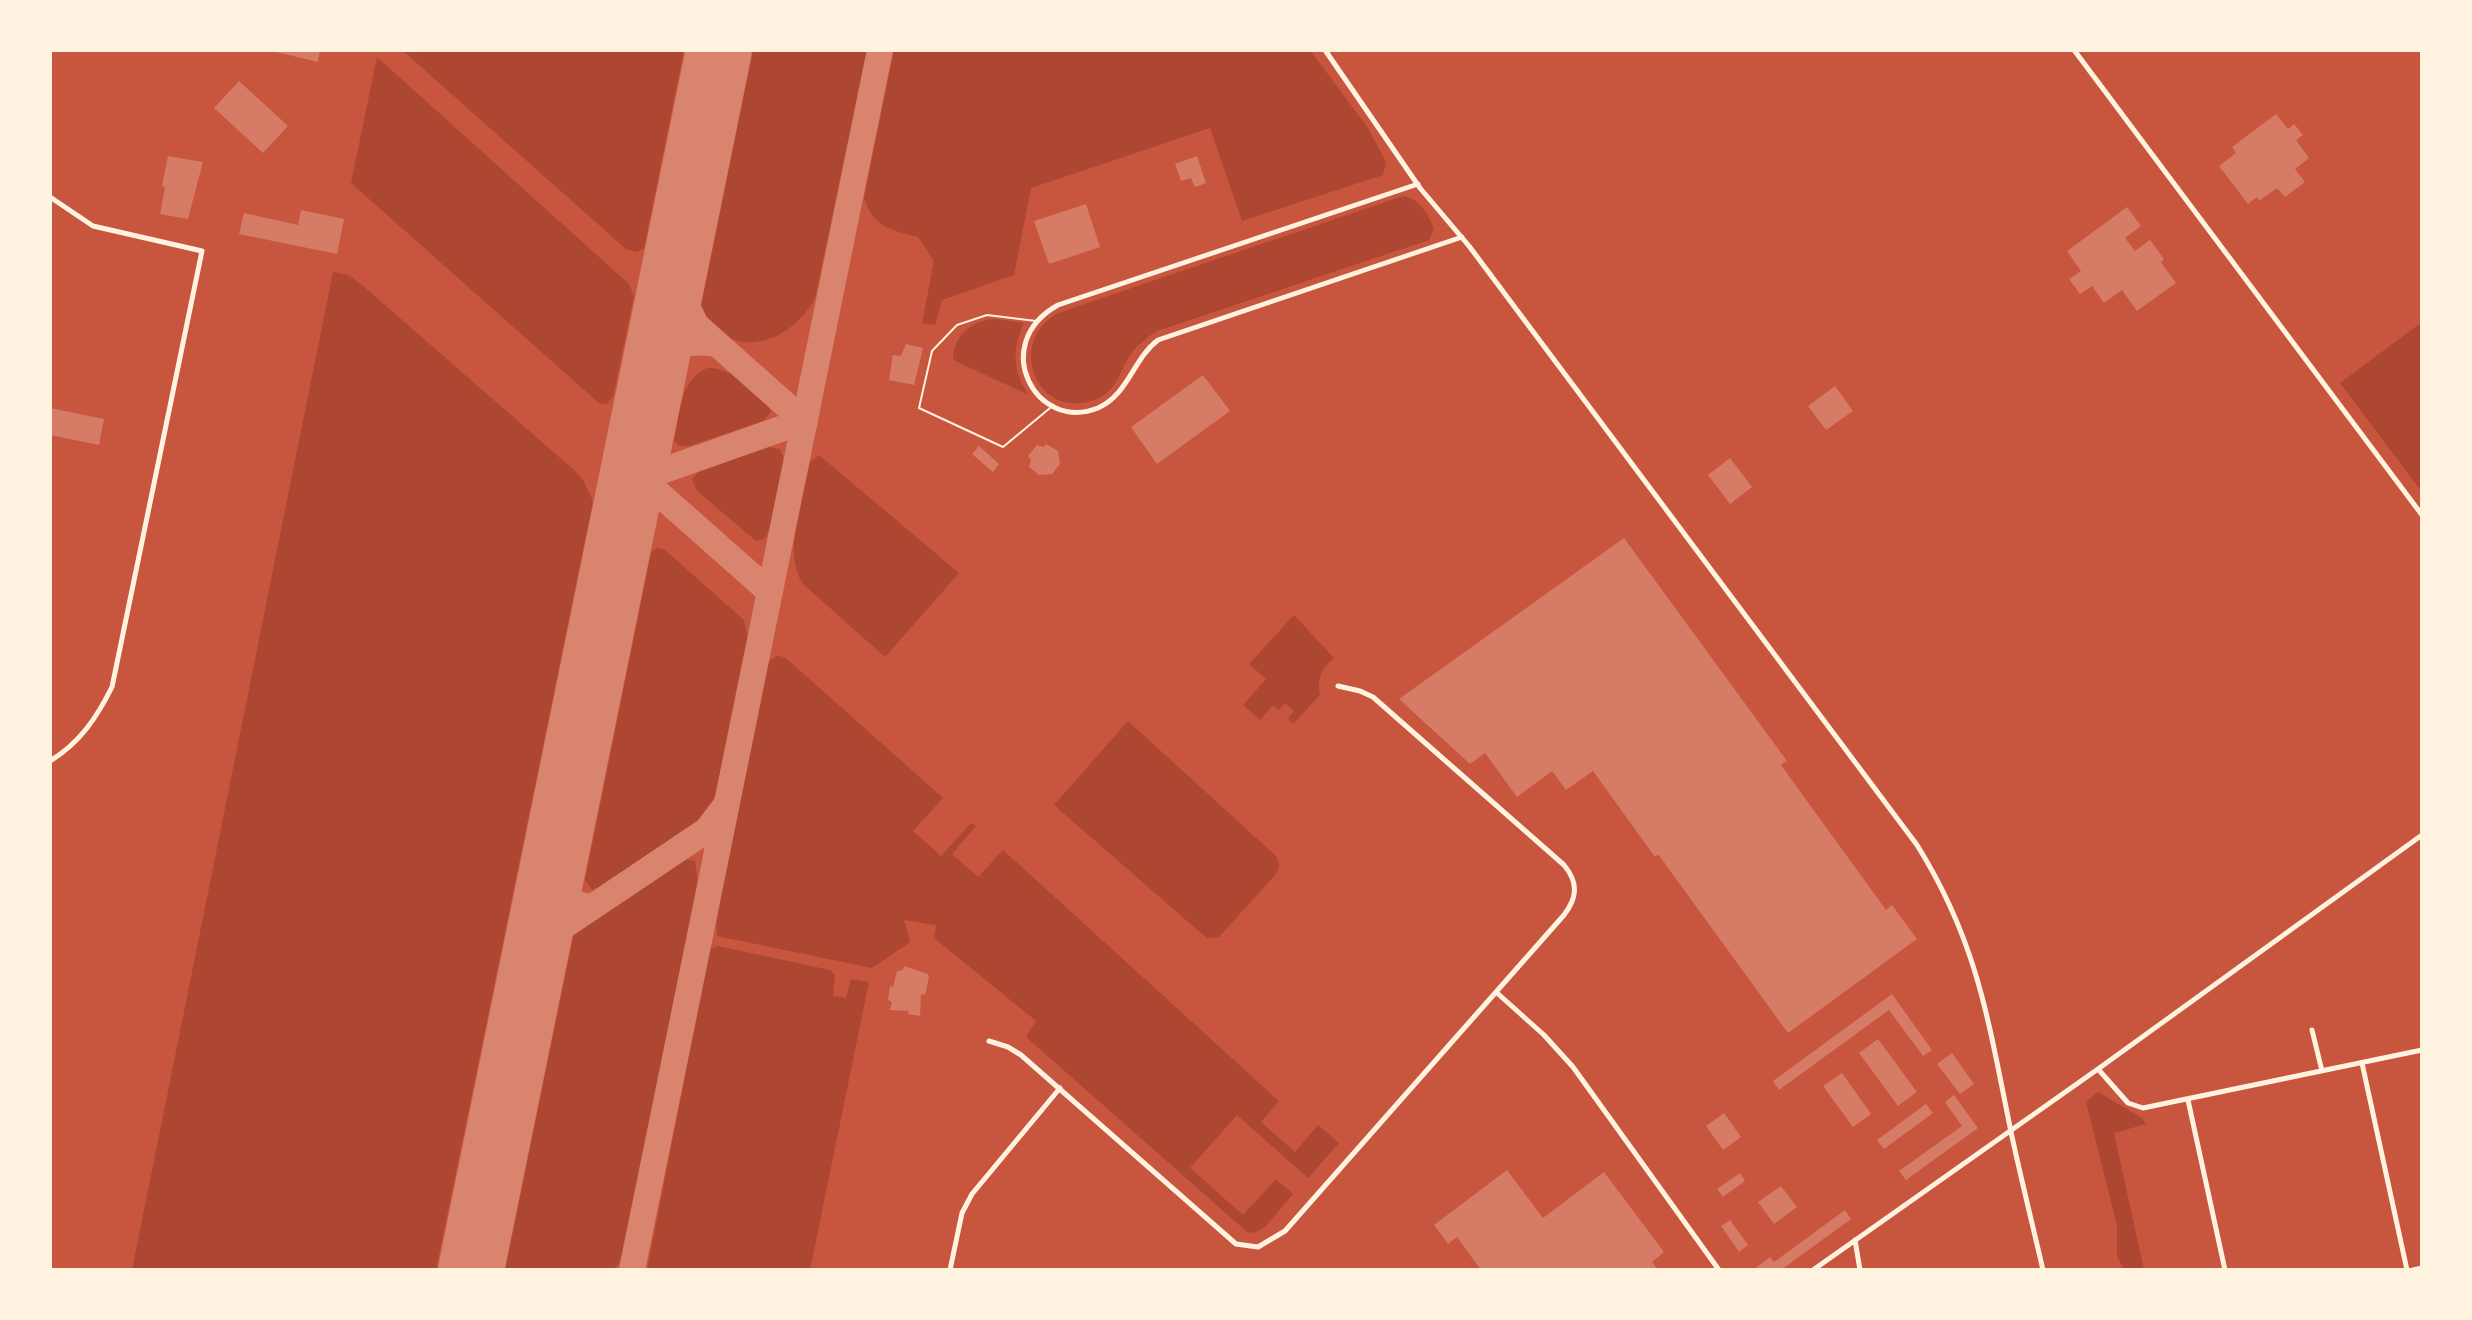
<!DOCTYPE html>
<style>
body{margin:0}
#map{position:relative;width:2472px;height:1320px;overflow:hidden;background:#c8553d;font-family:"Varela Round",sans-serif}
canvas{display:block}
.frame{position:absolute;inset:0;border:52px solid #fff3e0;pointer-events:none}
</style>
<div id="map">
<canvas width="2472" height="1320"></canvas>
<div class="frame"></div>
</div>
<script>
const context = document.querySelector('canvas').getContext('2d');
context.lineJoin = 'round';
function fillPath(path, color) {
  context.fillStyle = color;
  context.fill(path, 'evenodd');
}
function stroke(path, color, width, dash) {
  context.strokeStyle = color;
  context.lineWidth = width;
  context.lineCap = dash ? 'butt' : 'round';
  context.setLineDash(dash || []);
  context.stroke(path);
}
const green = new Path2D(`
 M402,50h282l-40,198 -7,4 -11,-3z
 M753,50h114l-52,248c-24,47 -90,67 -114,8z
 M894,50h416l58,78 18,34 -3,13 -141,46 -32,-93 -179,60 -17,87 -72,25 -7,25 -13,-2 12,-62 -16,-24c-27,-7 -45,-10 -54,-39z
 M377,57l252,227 5,12 -21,101 -7,7h-6l-249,-221z
 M1403,196c16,2 26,19 31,33l-5,11 -272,91c-8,5 -17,12 -24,20 -15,19 -14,42 -42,50 -55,17 -85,-59 -33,-88z
 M333,272l15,3 13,9 214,187 8,9 10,21 -157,769h-304z
 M995,319l29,4c-12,26 -12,48 5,72l-76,-35c1,-25 17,-39 42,-41z
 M2422,322v170l-82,-109z
 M707,368c21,-2 57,24 64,44l-8,9 -74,25h-9l-6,-5c6,-28 5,-60 33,-73z
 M769,447l11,2 4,11 -15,70 -5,9 -8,2 -59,-50 -5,-12 7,-8z
 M819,455l140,118 -74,84 -82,-73c-21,-32 0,-86 7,-122z
 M657,548l8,2 79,70 4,17 -32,156 -7,17 -8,12 -96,63 -13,5 -7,-10 66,-328z
 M1294,615l40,43c-12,9 -18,22 -14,37l-27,29 -5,-6 6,-7 -9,-8 -6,7 -6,-5 -13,15 -17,-15 23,-26 -17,-15z
 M778,655l9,4 156,139 -30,33 28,25 30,-33 5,3 -24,28 26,23 25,-27 276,251 -18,21 34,30 23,-27 21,18 -31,35 -71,-63 -47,53 53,47 33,-36 17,15 -28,33 -11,6 -8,-2 -220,-194 10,-16 -102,-83 2,-13 -32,-5 6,22 -38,26 -155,-32 -1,-13 52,-261z
 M1128,721l149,136 2,9 -3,8 -57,63 -11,1 -6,-4 -148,-129z
 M684,859l11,2 3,23 -78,377 -6,9h-109l69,-337z
 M718,946l112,24 5,5 -2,21 13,2 5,-19 18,3 -59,288h-163l63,-321z
 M2098,1092l44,26 4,6 -32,9 30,137h-20l-7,-14v-31l-31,-123z`);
const taxiway = new Path2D(`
 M679,249l1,42 16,34 109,97
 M653,375c13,-28 34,-36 63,-31
 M643,427c-2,25 -1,44 14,65l113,100
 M623,525l12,-31 21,-21 136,-48 8,-4 7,-11
 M556,854c-1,25 6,55 37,52
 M532,971l7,-20 16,-19 152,-102 16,-21
 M632,1270l248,-1220`);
const runway = new Path2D(`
 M471,1270l248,-1220`);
const building = new Path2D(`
 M268,50h52l-2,12z
 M239,81l49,45 -25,27 -49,-45z
 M2276,114l12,15 6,-5 9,11 -7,5 13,18 -14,11 10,13 -20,15 -8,-9 -18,13 -2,-4 -9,7 -29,-38 17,-13 -4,-6z
 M168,156l35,6 -15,57 -28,-5 5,-27 -3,-1z
 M1197,156l9,27 -11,4 -4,-9 -10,3 -6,-17z
 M1086,204l14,43 -51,17 -15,-43z
 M2127,207l14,19 -16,12 10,13 15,-11 14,19 -3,3 15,21 -39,28 -15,-21 -18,13 -12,-17 -12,8 -11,-15 12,-8 -14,-20z
 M301,210l43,9 -7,35 -98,-20 5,-21 54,12z
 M906,344l17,4 -9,37 -25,-5 4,-25 8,1z
 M1203,375l27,36 -73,53 -26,-37z
 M1835,386l18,25 -27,19 -18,-24z
 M50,408l54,11 -5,26 -49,-10z
 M1046,444l12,7 2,13 -8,10 -13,1 -10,-8 2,-7 -3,-4 9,-11 7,2z
 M979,446l20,18 -6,8 -21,-18z
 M1730,458l22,29 -22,17 -22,-29z
 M1624,538l163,223 -6,4 105,145 6,-5 25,34 -129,94 -130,-179 -3,3 -62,-86 -27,19 -14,-19 -35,26 -32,-44 -15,11 -71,-65z
 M904,966l24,8 1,3 -4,18 -4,-1 -1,22 -12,-2 1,-3 -19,-1 2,-8 -4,-2 2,-14 3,1 4,-16 6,-1z
 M1892,994l40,56 -9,6 -34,-46 -110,80 -6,-9z
 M1878,1039l39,53 -19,14 -39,-53z
 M1952,1053l22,31 -14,10 -23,-30z
 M1842,1073l29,41 -18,13 -30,-41z
 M1954,1095l24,33 -72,52 -7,-9 63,-45 -17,-24z
 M1926,1104l7,9 -49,36 -7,-9z
 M1724,1113l17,24 -18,13 -17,-24z
 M1507,1170l36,48 61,-46 60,80 -12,10 6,8h-177l-24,-33 -9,7 -14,-19z
 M1740,1173l5,8 -22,16 -6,-8z
 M1781,1186l16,21 -23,17 -16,-22z
 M1845,1210l6,9 -70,51h-28l17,-13 4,5z
 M1730,1220l18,25 -9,7 -18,-26z`);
const service = new Path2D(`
 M1036,321l-49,-6 -30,10 -25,26 -13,57 84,39 47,-39`);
const minor = new Path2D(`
 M1325,50l95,138 49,58 448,599c60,96 71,174 93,282 10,48 22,95 33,143
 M2074,50l348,465
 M1418,184l-360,121c-70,39 -22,128 40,103 30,-13 35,-49 60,-68l304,-103
 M50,197l43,29 109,25 -90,436c-15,30 -32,56 -62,74
 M1496,992l48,43 29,32 146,203
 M2312,1030l10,41
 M989,1041l19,6 13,8 215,189 22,3 27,-16 279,-316c13,-17 15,-32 0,-50l-191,-168 -13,-6 -22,-5
 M2362,1063l45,207
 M2098,1069l30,34 15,5 279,-58
 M2188,1100l37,170
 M1855,1240l5,30
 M950,1270l12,-57 10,-19 88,-106
 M1813,1270l285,-201 324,-234
 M2413,1270l9,-2`);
fillPath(green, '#ae4732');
stroke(taxiway, '#d8846e', 26);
stroke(runway, '#d8846e', 66);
fillPath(building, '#d67c66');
stroke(service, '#fff3e0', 2);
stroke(minor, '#fff3e0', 5);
</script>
